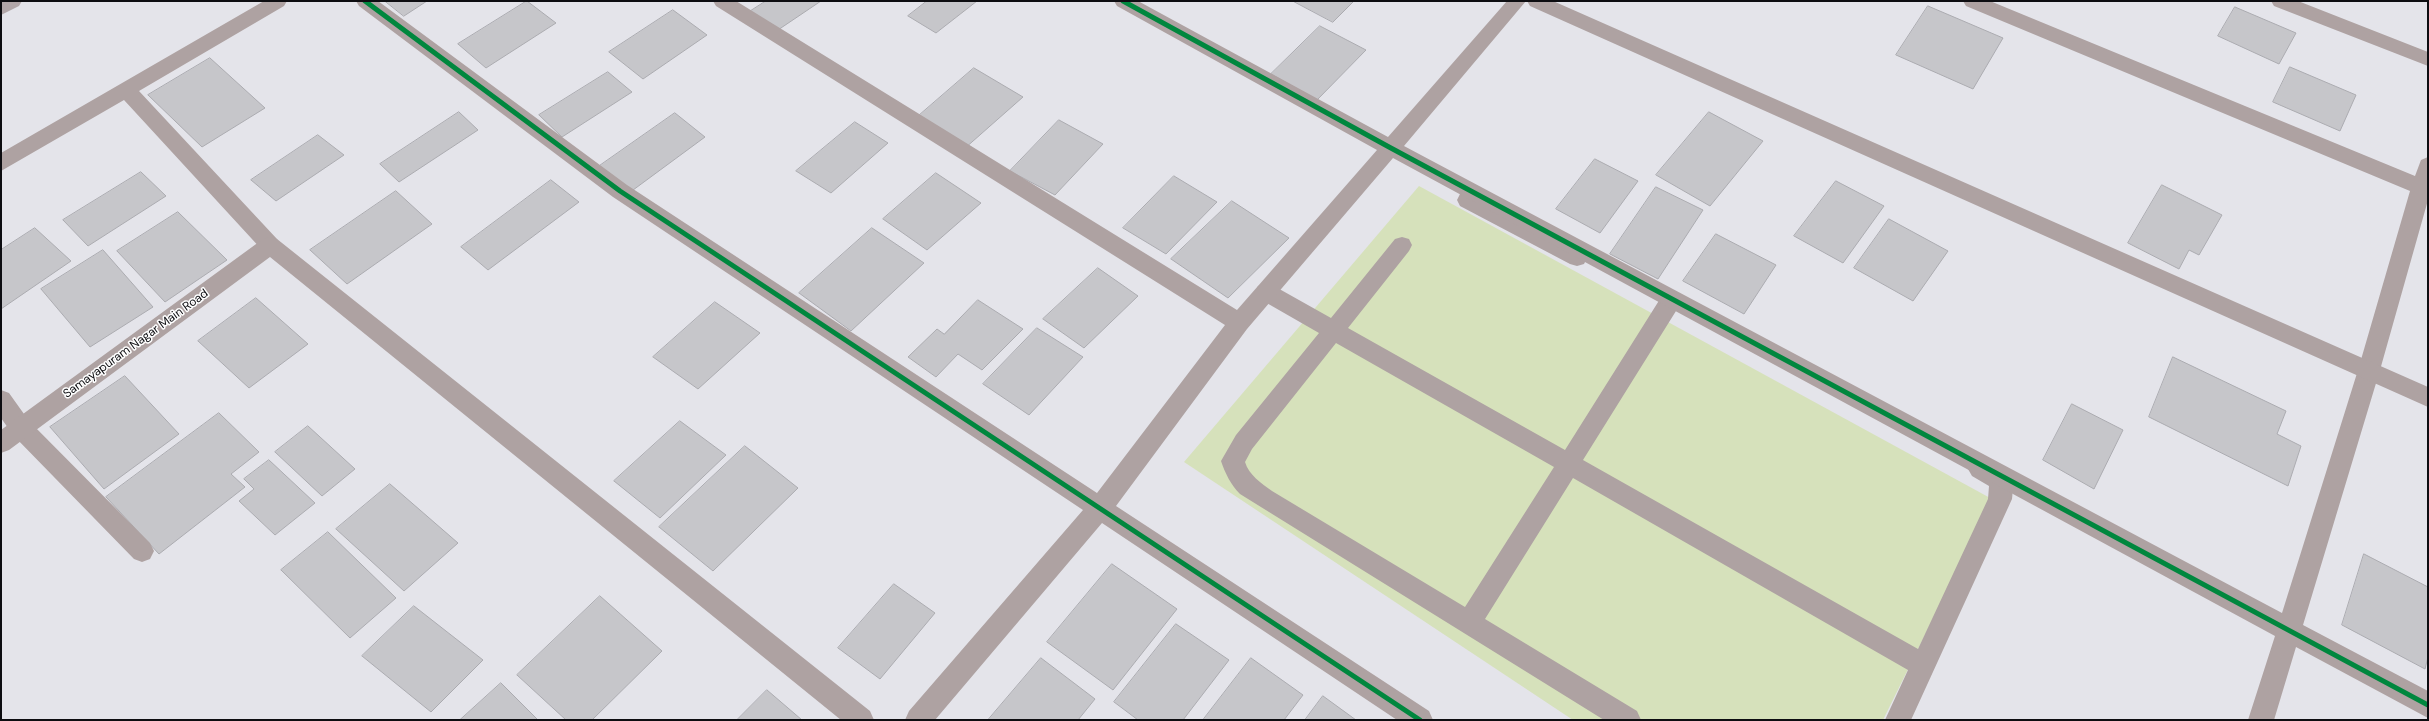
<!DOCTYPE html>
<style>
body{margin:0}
#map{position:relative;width:2429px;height:721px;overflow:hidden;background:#e4e4ea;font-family:"DM Sans",sans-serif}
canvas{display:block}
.frame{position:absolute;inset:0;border:2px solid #0d0d11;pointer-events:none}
</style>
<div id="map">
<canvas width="2429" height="721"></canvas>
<div class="frame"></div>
</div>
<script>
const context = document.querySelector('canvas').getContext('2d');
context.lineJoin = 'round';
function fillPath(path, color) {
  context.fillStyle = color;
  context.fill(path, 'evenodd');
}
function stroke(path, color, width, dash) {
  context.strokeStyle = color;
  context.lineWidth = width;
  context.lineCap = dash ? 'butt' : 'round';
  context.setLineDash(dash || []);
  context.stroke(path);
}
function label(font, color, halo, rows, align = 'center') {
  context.font = font + ' "DM Sans",sans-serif';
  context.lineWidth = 3;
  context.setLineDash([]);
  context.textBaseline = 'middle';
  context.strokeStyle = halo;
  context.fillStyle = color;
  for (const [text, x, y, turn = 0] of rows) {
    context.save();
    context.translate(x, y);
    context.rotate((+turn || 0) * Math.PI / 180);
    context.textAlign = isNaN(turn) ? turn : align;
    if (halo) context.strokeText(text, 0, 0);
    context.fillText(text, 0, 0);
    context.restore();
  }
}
const green = new Path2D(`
 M1419,186l573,313 -109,221h-310l-389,-258z`);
const building = new Path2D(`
 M385,1h42l-23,15z
 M527,1l29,22 -70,45 -28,-24z
 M766,1h55l-49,33 -26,-20z
 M927,1h50l-41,32 -28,-17z
 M1293,1h61l-21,21z
 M1928,6l75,32 -30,51 -77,-34z
 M2235,7l61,26 -17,31 -61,-28z
 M673,10l34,25 -64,44 -34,-27z
 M1320,26l46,24 -49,50 -46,-26z
 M210,58l55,50 -63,39 -54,-52z
 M2290,67l66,28 -16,36 -67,-29z
 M974,68l49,29 -59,52 -49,-30z
 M608,72l24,20 -70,45 -23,-22z
 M459,112l19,18 -79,52 -19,-18z
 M1709,112l54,29 -53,65 -54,-31z
 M675,113l30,24 -76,56 -31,-26z
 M1059,120l44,24 -48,51 -45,-24z
 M855,122l33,21 -57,50 -35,-22z
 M318,135l26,20 -68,46 -25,-21z
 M1595,159l43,22 -38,52 -44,-24z
 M141,172l25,24 -78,50 -25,-26z
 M936,173l45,30 -54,47 -44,-31z
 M1174,176l43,26 -51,52 -43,-26z
 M551,180l28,22 -91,68 -27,-23z
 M1836,181l48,25 -41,57 -49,-27z
 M2162,185l60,30 -23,40 -10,-5 -10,19 -51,-26z
 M1656,187l47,23 -45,69 -48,-25z
 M396,191l36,33 -85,60 -37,-34z
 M1232,201l57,37 -61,60 -57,-39z
 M178,212l49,48 -62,42 -48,-51z
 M1889,219l59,32 -35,50 -59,-33z
 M35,228l36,33 -70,48v-59z
 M872,228l52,35 -73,68 -52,-38z
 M1716,234l60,31 -32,49 -61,-33z
 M103,250l50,57 -63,40 -49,-58z
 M1098,268l40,28 -54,52 -41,-29z
 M256,298l52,46 -59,44 -51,-47z
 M978,300l45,29 -41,41 -24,-16 -22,23 -28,-20 29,-28 7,5z
 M715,302l45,31 -62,56 -45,-32z
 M1037,328l46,29 -54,58 -46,-31z
 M2173,357l113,54 -9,23 24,12 -13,40 -139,-69z
 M125,376l54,58 -75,55 -54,-62z
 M2072,404l51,26 -29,59 -51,-29z
 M219,413l40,39 -28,22 14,13 -86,67 -53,-57z
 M680,421l46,34 -66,63 -46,-37z
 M308,426l47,43 -33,27 -47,-44z
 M745,446l53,42 -85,83 -54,-44z
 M269,460l46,43 -40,32 -36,-34 15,-12 -10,-10z
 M390,484l68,59 -54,48 -68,-62z
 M328,532l68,66 -46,40 -69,-68z
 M2364,554l64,33v70l-3,12 -83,-44z
 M1112,564l65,45 -64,81 -66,-48z
 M894,584l41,29 -55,66 -42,-31z
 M600,596l62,55 -70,69h-26l-49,-45z
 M414,606l69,54 -52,52 -69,-56z
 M1176,624l53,36 -46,60h-45l-24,-18z
 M1041,658l54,41 -17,21h-90z
 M1251,658l52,37 -19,25h-81z
 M501,683l37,37h-78z
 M767,690l35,30h-65z
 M1323,696l33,24h-51z`);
const service = new Path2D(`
 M1467,192l117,60 3,6 -3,6 -7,2 -7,-2 -110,-58 -3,-6 3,-6z
 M1402,237l7,2 3,6 -3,6 -61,77 217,122 95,-151 8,-3 8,3 3,6 -3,6 -93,149 335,189 70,-150 1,-13 -17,-10 -4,-7 4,-7 8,-3c19,7 36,17 32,40l-101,221h-26l23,-50 -335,-192 -88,141 152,92 4,9h-37l-364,-226c-9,-9 -15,-21 -19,-33l15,-26 83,-102 -61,-35 -3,-6 3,-6 8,-3 8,3 57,32 64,-79zM1336,343l218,124 -89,140 -193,-116c-11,-8 -23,-16 -27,-29l7,-13z`);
const minor = new Path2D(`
 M264,1h23l-3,5 -145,85 138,148 3,6 -3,6 -7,2 -7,-2 -139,-151 -123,71v-18z
 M356,1h22l249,184 470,308 128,-168 -509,-319 -3,-5h23l501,309 140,-160 -260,-144 -3,-5h24l250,136 119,-136h19l-122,145 878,467 76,-243 52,-179 -444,-185 -3,-5h27l425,175 6,-16 7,-3v43l-48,170 -77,255 125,66v27l-132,-71 -22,73h-26l27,-84 -882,-478 -146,171 -131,177 313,205 4,9h-36l-295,-197 -167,197h-30l4,-9 174,-201 -470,-313 -254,-191z
 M2271,1h27l130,51v14l-154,-60z
 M1,390l8,3 20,28 121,122 4,8 -4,8 -8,3 -8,-3 -121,-124 -12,-17z`);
const tertiary = new Path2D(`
 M1527,1h26l875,386v20l-898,-401z
 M270,237l7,2 593,472 4,9h-33l-571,-463 -261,193 -8,3v-23l262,-191z`);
const trunk = new Path2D(`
 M1,1h21l-3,5 -18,9z`);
const cycleway = new Path2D(`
 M365,1l255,190 800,529
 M1123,1l266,146 1039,558`);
const streetNames = [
 ["Samayapuram Nagar Main Road",136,344,-36]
];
fillPath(green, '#d6e1bb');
fillPath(building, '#c6c6ca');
stroke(building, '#ababb0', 1);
fillPath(service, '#aea2a2');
fillPath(minor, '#aea2a2');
fillPath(tertiary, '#aea2a2');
fillPath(trunk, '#b1a6a8');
stroke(cycleway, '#00873e', 5);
label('12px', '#0d0d11', '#fff', streetNames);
</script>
